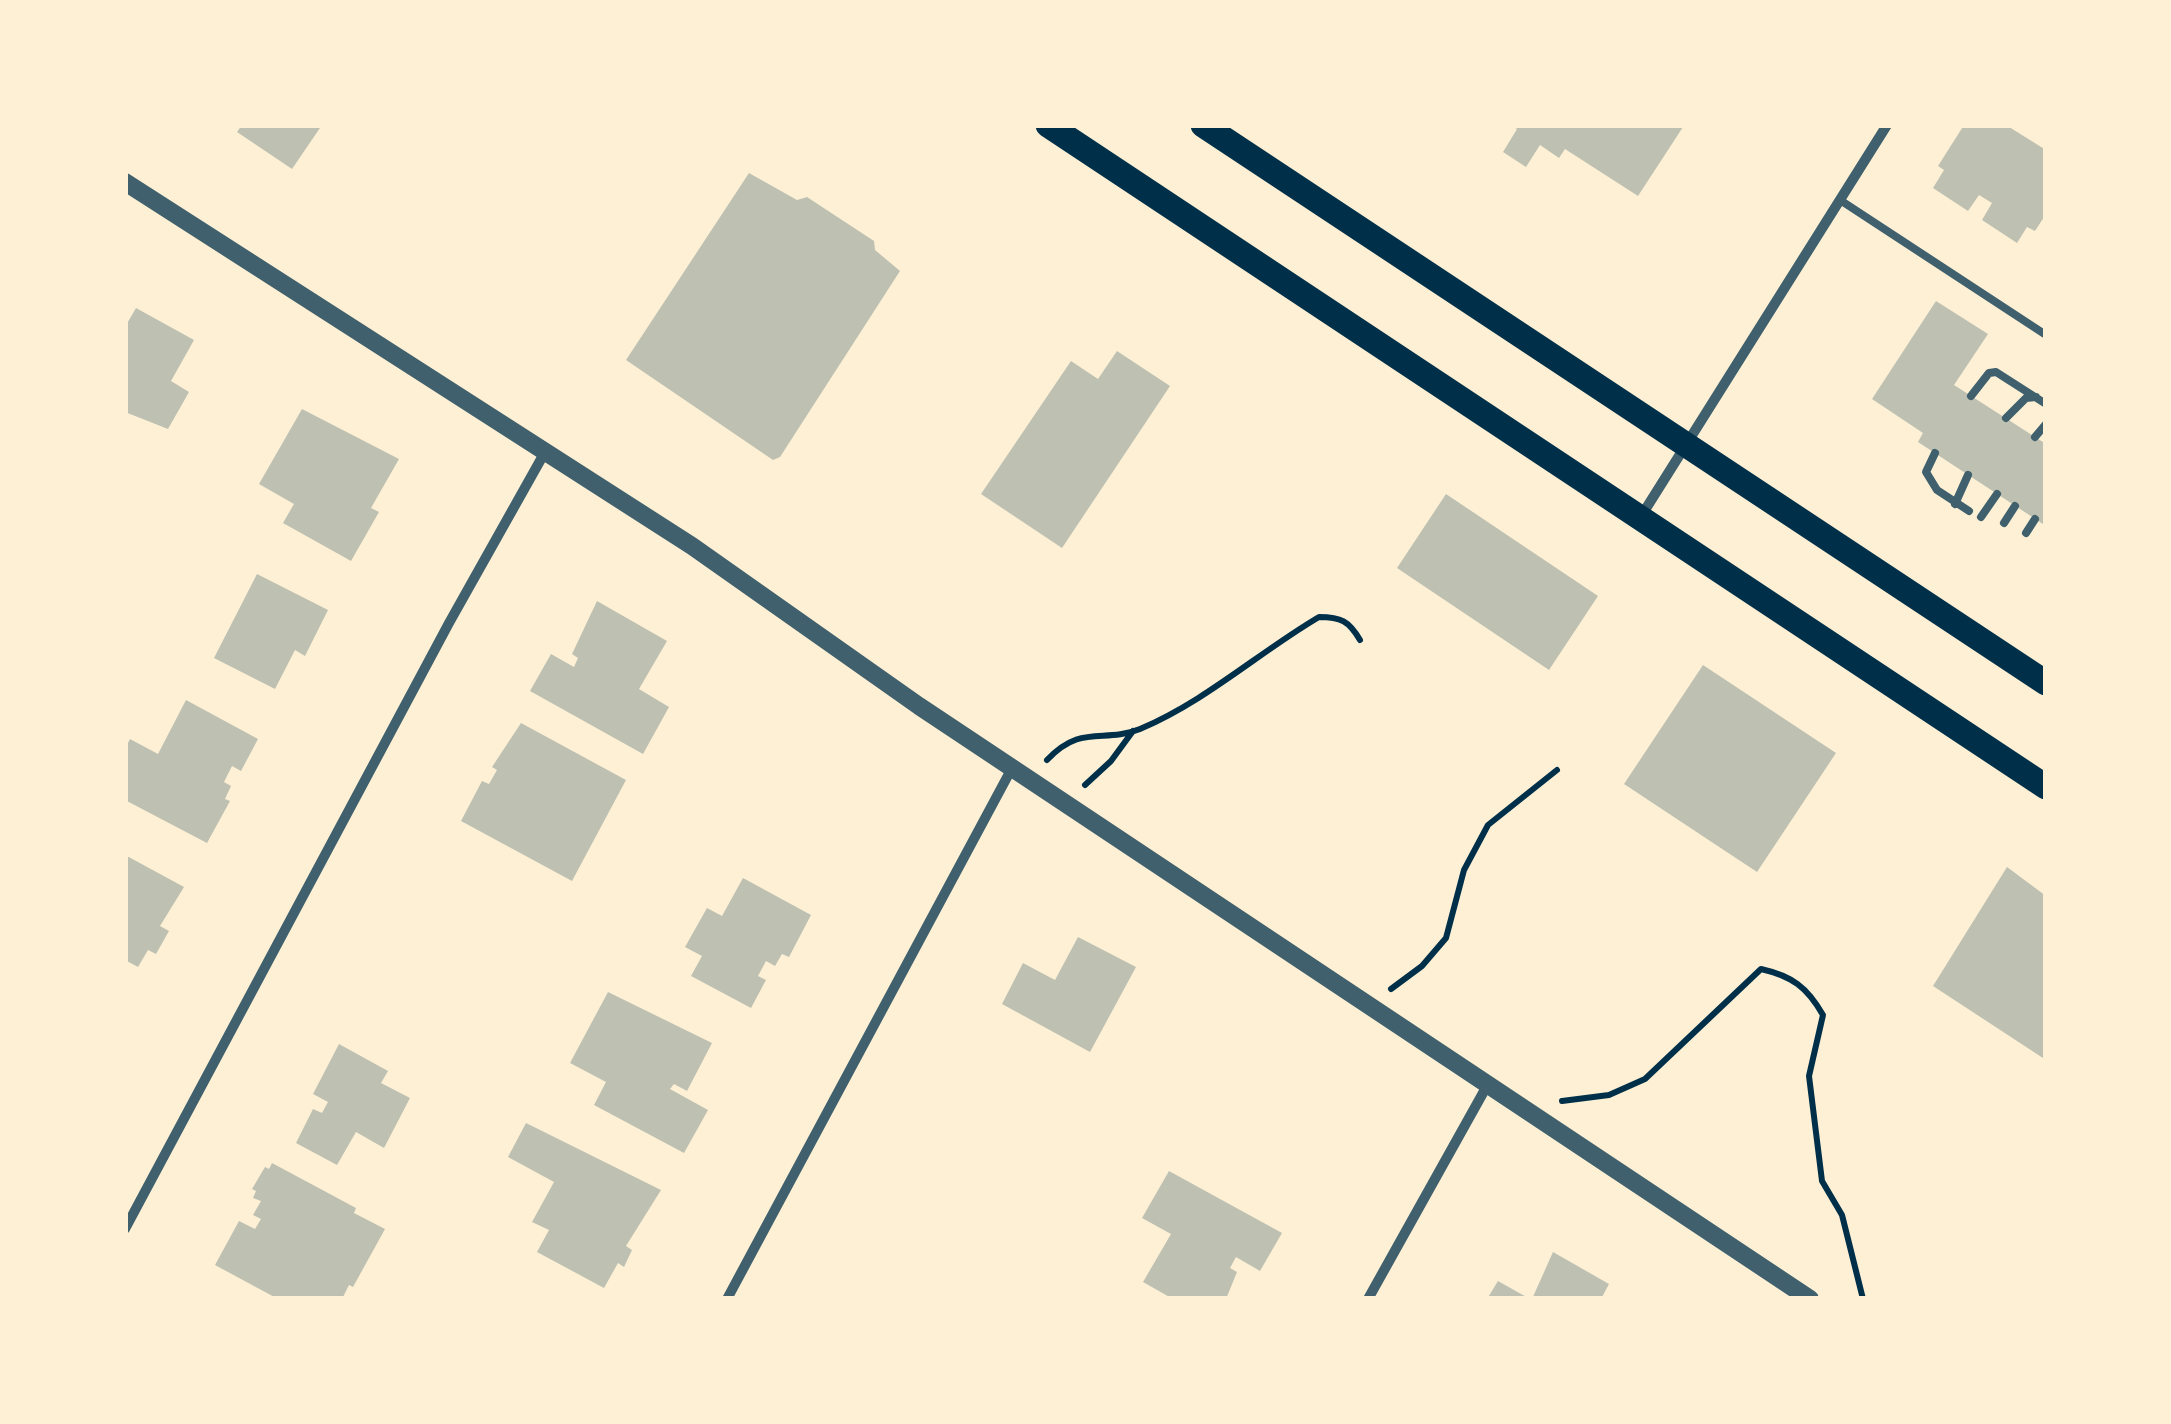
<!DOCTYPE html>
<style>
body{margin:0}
#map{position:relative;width:2171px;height:1424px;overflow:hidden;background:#fdf0d5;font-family:Raleway,sans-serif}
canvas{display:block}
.frame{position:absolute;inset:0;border:128px solid #fdf0d5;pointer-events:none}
</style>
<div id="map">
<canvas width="2171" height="1424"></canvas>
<div class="frame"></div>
</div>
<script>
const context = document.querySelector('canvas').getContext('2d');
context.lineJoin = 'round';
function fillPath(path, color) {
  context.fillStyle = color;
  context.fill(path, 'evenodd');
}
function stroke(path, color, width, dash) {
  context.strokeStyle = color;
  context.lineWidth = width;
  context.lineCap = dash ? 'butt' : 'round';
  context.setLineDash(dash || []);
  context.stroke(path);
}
const building = new Path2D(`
 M242,125h80l-30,44 -55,-37z
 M1511,125h169l3,2 -45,69 -73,-47 -6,9 -19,-13 -14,22 -23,-15 14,-23z
 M1964,125h42l40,25v64l-11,17 -8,-4 -10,16 -35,-23 10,-17 -13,-8 -11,16 -35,-23 11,-18 -6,-4z
 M749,173l48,27 10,-3 67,44 1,9 25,21 -120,186 -7,3 -147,-100z
 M1936,301l52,33 -34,51 92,59v82l-128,-84 5,-9 -51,-34z
 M136,308l58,32 -23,41 18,11 -21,37 -43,-17v-85z
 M1117,351l53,35 -108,162 -81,-54 90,-133 27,18z
 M302,409l97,50 -28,49 8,4 -28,49 -68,-38 11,-19 -35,-20z
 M1446,494l152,102 -49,74 -152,-102z
 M257,574l71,36 -23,46 -10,-6 -20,39 -61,-31z
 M597,601l70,40 -28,48 30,18 -26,47 -113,-63 21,-37 23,13 4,-9 -6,-4z
 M1703,665l133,88 -79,119 -133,-88z
 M186,700l72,39 -17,32 -9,-5 -8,16 7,4 -6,13 5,2 -23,42 -82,-43v-51l5,-10 28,15z
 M521,723l105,57 -54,101 -111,-60 21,-40 7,3 8,-14 -5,-3z
 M125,855l59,32 -24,39 9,5 -13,23 -8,-4 -10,17 -13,-7z
 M2007,867l39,29v164l-113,-74z
 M743,878l68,37 -22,42 -7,-3 -7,12 -9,-5 -8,15 8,4 -15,28 -60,-32 11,-20 -17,-9 22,-39 15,8z
 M1078,937l58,30 -46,85 -88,-48 21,-41 32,17z
 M608,992l104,51 -25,48 -13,-7 -4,5 38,21 -24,43 -90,-48 12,-23 -36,-19z
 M339,1044l49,27 -7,12 29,15 -26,50 -28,-16 -19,33 -41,-22 17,-34 9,4 6,-11 -15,-8z
 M526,1123l135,67 -35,56 6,4 -8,17 -6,-4 -14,25 -67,-36 12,-22 -17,-8 22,-40 -46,-25z
 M272,1163l84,45 -2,5 31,16 -32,58 -4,-2 -7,14h-64l-63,-34 24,-44 16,8 6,-10 -8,-4 8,-14 -8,-3 3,-7 -4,-2 13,-22 4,2z
 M1169,1171l113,62 -22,38 -24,-14 -6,11 7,4 -11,27h-53l-30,-17 28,-48 -29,-16z
 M1553,1252l56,32 -8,15h-69z
 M1498,1281l32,18h-43z`);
const path = new Path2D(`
 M1047,760c35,-37 56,-16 93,-31 66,-28 118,-76 179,-112 22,0 30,4 41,23
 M1085,785l26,-24 22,-30
 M1391,989l31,-23 24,-28 18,-68 24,-45 69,-55
 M1562,1101l47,-6 36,-16 116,-110c31,7 46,18 62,46l-14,61 13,105 20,34 21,84`);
const service = new Path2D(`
 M1840,200l206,135
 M1971,396l18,-23 7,-1 50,32
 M2006,418l20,-20 10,-1
 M2035,437l11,-13
 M1935,453l-9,19 11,18 32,21
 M1955,504l13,-29
 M1981,517l16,-23
 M2004,523l11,-17
 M2026,533l9,-14`);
const minor = new Path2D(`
 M1640,518l247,-393
 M125,1229l324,-606 96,-171
 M727,1299l285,-531
 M1368,1299l120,-215`);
const tertiary = new Path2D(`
 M125,182l567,364 227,160 891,593`);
const primary = new Path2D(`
 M1048,125l998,662
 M1203,125l843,558`);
fillPath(building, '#bec0b2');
stroke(path, '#003049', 6);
stroke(service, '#3f606c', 8);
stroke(minor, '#3f606c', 10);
stroke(tertiary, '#3f606c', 18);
stroke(primary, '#003049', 25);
</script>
